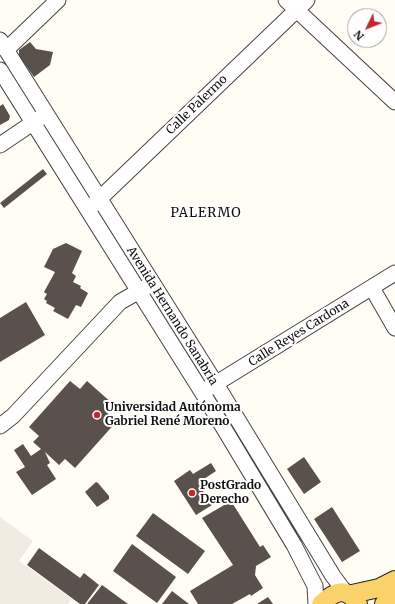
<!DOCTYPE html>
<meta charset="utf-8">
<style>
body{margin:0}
#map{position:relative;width:395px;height:604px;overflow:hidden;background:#fffdf4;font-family:Merriweather,serif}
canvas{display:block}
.north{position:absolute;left:347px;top:8px;width:40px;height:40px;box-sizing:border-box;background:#fff;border:1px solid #a0a0a0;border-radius:50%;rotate:227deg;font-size:11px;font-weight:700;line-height:16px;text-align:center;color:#111}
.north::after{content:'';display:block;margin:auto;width:14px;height:18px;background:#c42632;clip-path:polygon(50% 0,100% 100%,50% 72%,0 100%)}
</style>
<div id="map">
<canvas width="395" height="604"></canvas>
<div class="north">N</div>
</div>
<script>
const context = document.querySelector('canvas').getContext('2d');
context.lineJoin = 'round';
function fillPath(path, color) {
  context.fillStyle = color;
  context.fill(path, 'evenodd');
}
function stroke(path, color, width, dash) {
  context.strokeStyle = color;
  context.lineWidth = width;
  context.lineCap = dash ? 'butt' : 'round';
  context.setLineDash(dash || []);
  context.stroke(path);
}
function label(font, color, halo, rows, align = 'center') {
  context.font = font + ' Merriweather,serif';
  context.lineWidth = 4;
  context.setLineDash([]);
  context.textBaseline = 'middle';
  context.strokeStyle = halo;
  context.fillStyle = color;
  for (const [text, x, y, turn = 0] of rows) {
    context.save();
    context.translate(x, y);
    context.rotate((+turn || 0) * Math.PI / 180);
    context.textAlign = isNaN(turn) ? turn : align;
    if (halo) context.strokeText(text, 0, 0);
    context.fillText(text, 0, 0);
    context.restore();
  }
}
const plaza = new Path2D(`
 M0,517l33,24 -14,20 53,38 -4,5h-68z`);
const building = new Path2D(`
 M30,42l6,7 17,3 -3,13 -16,12 -15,-21v-6z
 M3,104l7,12 -1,4 -9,5v-19z
 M43,169l4,5 -43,34 -4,-5z
 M66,243l16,8 -10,22 4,3 -3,6 8,4 -1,2 8,5 -7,14 -5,-2 -8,14 -15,-8 2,-3 -9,-5 1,-2 -3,-2 3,-5 -3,-2 11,-20 -11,-5 9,-18z
 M26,302l19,33 -45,27v-44z
 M70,381l10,8 7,-8 26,23 -7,8 11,9 -42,47 -10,-9 -6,6 -14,-13 5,11 -3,2 9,14 -24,16 -16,-23 9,-5 -11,-17 9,-6 8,12 10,-7 -8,-7 6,-6 -10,-9z
 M304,457l17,25 -17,12 -17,-25z
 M211,463l5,8 -18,12 14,22 -16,10 -22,-34 16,-11 3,4z
 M96,482l2,1 11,13v3l-12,8 -12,-15z
 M231,501l29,46 3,-2 8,12 -15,9 -1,9 8,13 -12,8 -1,-2 -18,10h-34l-8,-13 43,-26 -31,-47z
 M332,507l28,44 -18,11 -28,-43z
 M153,513l52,38 -17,23 -52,-38z
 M132,544l44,33 -19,26 -44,-32z
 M39,548l41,30 4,-5 15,12 -14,19h-5l-53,-39z
 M102,585l26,19h-41z
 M172,591l17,13h-27z
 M268,597l5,7h-16z`);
const minor = new Path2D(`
 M286,0l109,102
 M0,40l216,344 117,192 12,16
 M6,50l52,-50
 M0,70l202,322 92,153 21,41 1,18
 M0,145l40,-27
 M93,205l214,-205
 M372,288l23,40
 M207,389l188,-116
 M0,426l13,-10 107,-114 28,-16`);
const major = new Path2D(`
 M352,594l27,-6 16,-8
 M321,604c14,-13 25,-18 37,0
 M384,604l11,-6`);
const markers = [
 [97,415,4,"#c42632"],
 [192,493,4,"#c42632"]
];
const streetNames = [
 ["Calle Palermo",197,105,-44],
 ["Avenida Hernando Sanabria",172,316,58],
 ["Calle Reyes Cardona",299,333,-32]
];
const poiNames = [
 ["Universidad Autónoma",105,408],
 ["Gabriel René Moreno",105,422],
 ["PostGrado",200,486],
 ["Derecho",200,500]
];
const neighbourhoodNames = [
 ["PALERMO",206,213]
];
fillPath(plaza, '#f1ece1');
fillPath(building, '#5a514d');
stroke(minor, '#444', 17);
stroke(major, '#222', 20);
stroke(minor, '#fff', 15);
stroke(major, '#f9d26a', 18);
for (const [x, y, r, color] of markers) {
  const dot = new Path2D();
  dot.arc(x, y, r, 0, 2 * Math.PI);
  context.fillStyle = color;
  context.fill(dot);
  stroke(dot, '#fff', 1.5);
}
label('12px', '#111', '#fff', streetNames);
label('bold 12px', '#111', '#fff', poiNames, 'left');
context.letterSpacing = '1px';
label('13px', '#111', '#fff', neighbourhoodNames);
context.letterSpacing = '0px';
</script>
